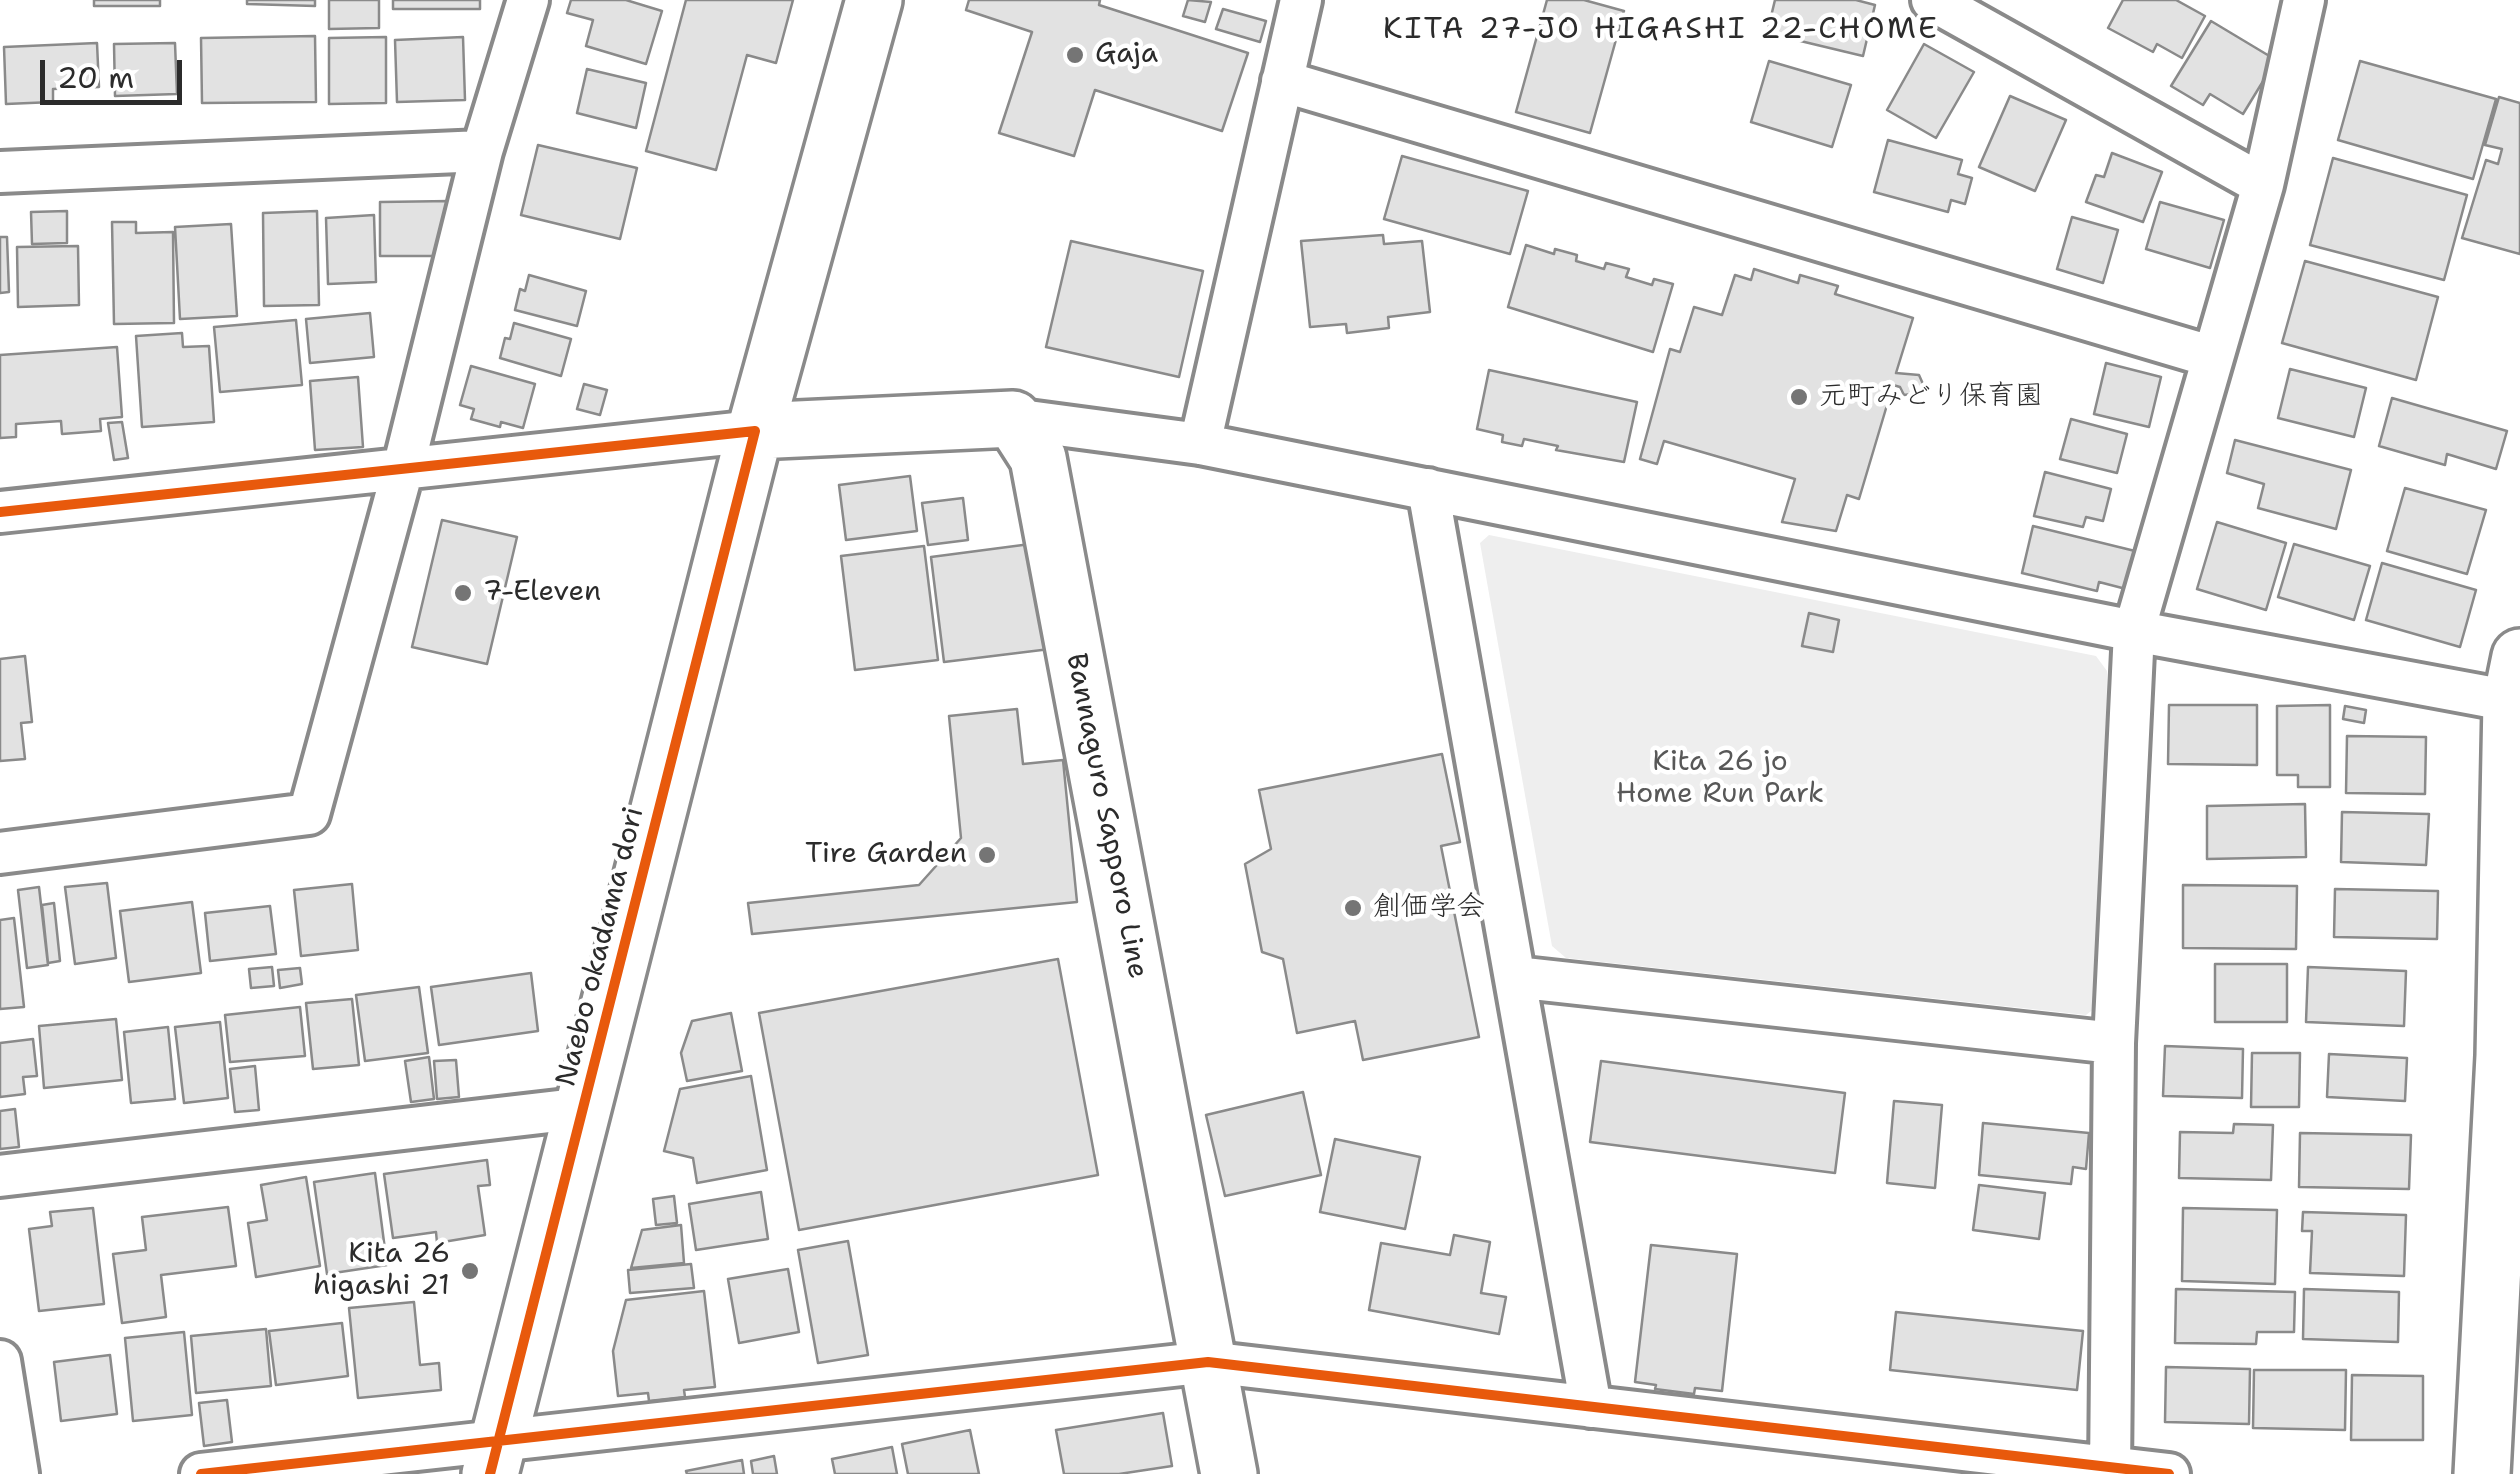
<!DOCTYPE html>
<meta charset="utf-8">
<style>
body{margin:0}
#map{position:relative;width:2520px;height:1474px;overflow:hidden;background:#fff;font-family:"Shantell Sans",sans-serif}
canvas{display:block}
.scale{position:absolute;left:40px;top:60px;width:142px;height:45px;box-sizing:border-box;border:5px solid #2b2b2b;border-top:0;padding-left:12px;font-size:30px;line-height:35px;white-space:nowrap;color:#2b2b2b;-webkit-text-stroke:8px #fff;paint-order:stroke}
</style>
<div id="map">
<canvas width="2520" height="1474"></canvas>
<div class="scale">20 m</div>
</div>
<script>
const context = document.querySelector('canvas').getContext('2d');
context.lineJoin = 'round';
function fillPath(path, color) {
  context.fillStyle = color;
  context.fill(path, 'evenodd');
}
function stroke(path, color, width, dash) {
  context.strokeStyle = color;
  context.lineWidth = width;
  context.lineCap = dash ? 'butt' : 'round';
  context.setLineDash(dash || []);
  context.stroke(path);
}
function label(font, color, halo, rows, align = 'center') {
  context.font = font + ' "Shantell Sans","Klee One",sans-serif';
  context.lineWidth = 9;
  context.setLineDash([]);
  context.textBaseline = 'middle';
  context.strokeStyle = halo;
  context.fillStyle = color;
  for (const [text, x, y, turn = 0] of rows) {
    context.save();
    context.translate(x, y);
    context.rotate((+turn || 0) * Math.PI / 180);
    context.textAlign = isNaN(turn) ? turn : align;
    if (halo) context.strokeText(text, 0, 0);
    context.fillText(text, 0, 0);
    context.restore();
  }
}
const built = new Path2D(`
 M1489,535l607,121 11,15 -3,330 -18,14 -520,-57 -14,-12 -72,-403z`);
const building = new Path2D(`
 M94,0h66v6h-66z
 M247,0h68v6l-68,-2z
 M329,0h50v28l-50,1z
 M393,0h87v9h-87z
 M571,0h55l36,11 -16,53 -60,-18 7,-26 -26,-7z
 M686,0h107l-17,63 -29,-8 -31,115 -70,-19z
 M969,0h131l-1,5 149,48 -26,78 -127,-41 -21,66 -75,-23 33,-101 -66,-22z
 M1188,0l23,2 -6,20 -22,-6z
 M1547,0h37l40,11 -34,122 -74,-21z
 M1775,0h81l19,5 -12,51 -96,-23z
 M2123,0h53l29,16 -23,42 -25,-14 -4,8 -45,-24z
 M1223,9l43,12 -6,21 -44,-13z
 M2211,21l65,39 -33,54 -33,-20 -7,11 -32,-19z
 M315,36l1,66 -114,1 -1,-65z
 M386,37v66l-57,1v-66z
 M463,37l2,63 -68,2 -2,-62z
 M97,43l2,44 -46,2v13l-47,2 -2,-57z
 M175,43l2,51 -62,2 -1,-52z
 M1924,44l50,28 -38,66 -49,-28z
 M1769,61l82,24 -19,62 -81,-25z
 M2360,61l136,38 -23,80 -135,-39z
 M587,69l59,14 -10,45 -59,-15z
 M2010,96l56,24 -31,71 -56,-24z
 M2499,97l21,6v151l-58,-16 24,-78 12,4 4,-15 -17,-4z
 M1888,140l74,20 -4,14 14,4 -7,26 -14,-4 -3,12 -74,-20z
 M538,145l99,23 -17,71 -99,-24z
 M2112,153l50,19 -19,50 -57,-20 10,-27 8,2z
 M1402,156l126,35 -18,63 -126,-35z
 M2333,158l134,37 -23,85 -134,-35z
 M451,201l-12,55h-59v-54z
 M2160,202l64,18 -14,48 -64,-19z
 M67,211v32l-35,1 -1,-32z
 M317,211l2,94 -55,1 -1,-93z
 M374,215l2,67 -48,2 -2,-66z
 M2072,217l46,13 -15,53 -46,-14z
 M112,222h24v11l37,-1 1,91 -60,1z
 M231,224l6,92 -57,3 -5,-92z
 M1383,235l1,9 38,-3 8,71 -42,5 1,11 -42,5 -1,-9 -36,3 -9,-86z
 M0,237h7l2,55 -9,1z
 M1071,241l132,30 -24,106 -133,-30z
 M1526,245l28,9 1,-5 22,6 -1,6 28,8 2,-6 23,6 -3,8 26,8 2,-6 19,5 -20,68 -145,-45z
 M78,246l1,59 -61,2 -1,-60z
 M2305,261l133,36 -22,83 -134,-37z
 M1754,269l44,14 2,-8 38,11 -3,8 78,24 -17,55 23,2 4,9 -3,9 -16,2 -4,-8 -7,-2 -34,114 -12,-4 -11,36 -54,-9 13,-43 -131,-38 -7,23 -17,-5 30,-110 10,3 14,-45 28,8 13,-40 16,5z
 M529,275l57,16 -9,35 -62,-16 5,-21 5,2z
 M370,313l4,44 -64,6 -4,-44z
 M296,320l6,65 -82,7 -6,-65z
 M514,323l57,16 -10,37 -61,-18 5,-20 5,1z
 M182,333l1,14 26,-1 5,76 -72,5 -6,-91z
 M117,347l5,70 -22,2 1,12 -39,3 -1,-13 -45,3v13l-16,1v-83z
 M2106,363l55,14 -12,50 -55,-13z
 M471,366l64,18 -12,44 -22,-6 -1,5 -29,-8 3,-10 -14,-4z
 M2290,369l76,19 -12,49 -76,-19z
 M1489,370l148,32 -13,60 -68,-12 2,-4 -34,-7 -2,7 -20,-4 1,-7 -26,-6z
 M358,377l5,70 -48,3 -5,-69z
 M584,384l23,6 -7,25 -23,-6z
 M2392,398l115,33 -11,38 -49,-15 -2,11 -66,-19z
 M2071,419l56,15 -10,39 -57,-14z
 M122,422l6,36 -14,2 -6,-37z
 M2235,440l116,30 -15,59 -78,-21 6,-24 -37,-11z
 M2045,472l66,17 -8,32 -17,-4 -3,10 -49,-11z
 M910,476l7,55 -71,9 -7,-55z
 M2405,488l81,22 -19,64 -80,-23z
 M963,498l5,42 -40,5 -6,-42z
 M442,520l75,17 -30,127 -75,-17z
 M2217,522l69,21 -20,67 -69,-21z
 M2033,526l102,25 -9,38 -27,-7 -2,9 -75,-18z
 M1038,543l12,106 -106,13 -13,-105z
 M2294,544l76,22 -16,54 -76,-23z
 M924,546l14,114 -83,10 -14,-114z
 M2382,563l94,27 -16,57 -94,-27z
 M1809,613l30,7 -6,32 -31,-6z
 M25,656l7,66 -11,1 4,36 -25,2v-102z
 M2169,705h88v60l-89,-1z
 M2330,705v82h-32v-12h-21v-69z
 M2345,706l21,4 -2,13 -21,-4z
 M1017,709l6,55 40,-4 14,142 -325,32 -4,-31 171,-18 42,-47 -12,-122z
 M2347,736l79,1 -1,57 -79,-1z
 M1442,754l18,88 -19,4 38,191 -116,23 -8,-39 -58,12 -14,-74 -21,-7 -17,-88 26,-15 -12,-59z
 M2305,804l1,53 -99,2v-53z
 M2342,812l87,2 -3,51 -85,-3z
 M107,883l9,75 -41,6 -10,-77z
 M352,884l6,66 -57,6 -7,-66z
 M2183,885l114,1 -1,63 -113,-1z
 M39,887l9,78 -21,3 -9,-78z
 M2335,889l103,2 -1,48 -103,-2z
 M192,902l9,71 -72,9 -9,-71z
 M54,903l6,58 -12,2 -6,-58z
 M270,906l6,48 -66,7 -5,-48z
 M14,918l10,89 -24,2v-89z
 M1058,959l40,216 -299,55 -40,-217z
 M2215,964h72v58h-72z
 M272,967l2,19 -23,2 -2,-19z
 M2308,967l98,4 -2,55 -98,-4z
 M300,968l2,16 -22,4 -2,-18z
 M531,973l7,58 -99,14 -8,-58z
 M419,987l9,66 -63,8 -9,-66z
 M352,999l7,66 -46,4 -7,-66z
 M300,1007l5,49 -75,6 -5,-47z
 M731,1013l11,58 -55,10 -6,-28 11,-32z
 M116,1019l6,61 -78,8 -5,-62z
 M220,1022l8,76 -44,5 -9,-76z
 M168,1027l7,72 -44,4 -7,-71z
 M33,1039l4,37 -14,1 2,17 -25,3v-54z
 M2165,1046l78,3 -1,49 -79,-2z
 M2252,1053h48l-1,54h-48z
 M2329,1054l78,4 -2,43 -78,-4z
 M429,1057l5,42 -23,3 -6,-41z
 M456,1060l3,37 -22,2 -3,-38z
 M1601,1061l244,32 -10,80 -245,-31z
 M255,1066l4,44 -24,2 -5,-43z
 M751,1076l16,94 -70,13 -4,-25 -29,-7 16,-62z
 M1303,1092l18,83 -96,21 -19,-81z
 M1894,1101l48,4 -7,83 -48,-5z
 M15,1109l4,38 -19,2v-38z
 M1983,1123l106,10 -3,36 -13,-2 -2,17 -92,-9z
 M2234,1124l39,1 -2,55 -92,-2 1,-46 53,1z
 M2300,1133l111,2 -2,54 -110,-2z
 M1335,1139l85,18 -15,72 -85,-17z
 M487,1160l3,25 -12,1 7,49 -48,8 -1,-11 -43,6 -9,-64z
 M375,1173l12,92 -60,9 -13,-92z
 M306,1177l14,89 -64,11 -8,-54 19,-3 -6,-35z
 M1979,1185l66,8 -6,46 -66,-9z
 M761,1192l7,47 -72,11 -7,-46z
 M674,1196l3,27 -21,2 -3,-26z
 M228,1207l8,59 -75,9 5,42 -44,6 -9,-69 33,-4 -4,-33z
 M93,1208l11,96 -65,7 -10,-82 23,-3 -2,-14z
 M2183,1208l94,2 -2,74 -93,-3z
 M2303,1212l103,3 -2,61 -94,-3 2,-42h-10z
 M681,1225l3,38 -53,5 11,-38z
 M1454,1235l36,7 -9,51 25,4 -7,37 -130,-24 12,-67 69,12z
 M848,1241l20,114 -50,8 -20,-113z
 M1651,1245l86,9 -15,137 -27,-3 -1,6 -39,-5 1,-4 -21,-3z
 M691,1264l3,24 -64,5 -2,-23z
 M788,1269l11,63 -60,11 -11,-64z
 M2176,1289l119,3 -1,40h-37l-1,12 -81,-1z
 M2304,1289l95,3 -1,50 -95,-3z
 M704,1291l11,96 -31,3 1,7 -36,4 -1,-8 -30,3 -5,-45 13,-51z
 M414,1302l6,63 19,-2 2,27 -83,8 -9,-90z
 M1896,1312l187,19 -6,59 -187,-20z
 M342,1323l6,53 -72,9 -7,-54z
 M266,1329l5,57 -75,7 -5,-57z
 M184,1332l8,83 -59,6 -8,-83z
 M110,1355l7,59 -56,7 -7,-59z
 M2166,1367l84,2 -1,55 -84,-2z
 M2254,1370h92l-1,60 -92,-2z
 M2352,1375l71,1v64h-72z
 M227,1400l5,42 -28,4 -5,-43z
 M1163,1413l9,53 -53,8h-55l-8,-44z
 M970,1430l9,44h-71l-6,-30z
 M892,1447l5,27h-62l-3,-15z
 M774,1456l3,18h-24l-2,-13z
 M742,1460l2,14h-57l-1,-3z`);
const street = new Path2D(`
 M1932,0l331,185
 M1282,81l931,276
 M0,172l482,-21
 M1013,419l187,25 934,187 377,70
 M1200,444l101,-444
 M1428,489l163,918
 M0,512l755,-81
 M0,853l309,-39 94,-345 79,-318 46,-151
 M1515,977l599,66
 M0,1176l584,-68
 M0,1361l18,113
 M201,1474l1007,-112 961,112
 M2110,1474l4,-431 20,-412 129,-446 41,-185`);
const secondary = new Path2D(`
 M755,431l258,-12 25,39 191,1016
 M490,1474l265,-1043 119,-431
 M2482,1474l22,-418 7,-355 9,-44`);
const cycleway = new Path2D(`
 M0,512l755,-81 -265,1043
 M201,1474l1007,-112 961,112`);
const markers = [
 [1075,55,10,"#757575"],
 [1799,397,10,"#757575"],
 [463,593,10,"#757575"],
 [987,855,10,"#757575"],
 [1353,908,10,"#757575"],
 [470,1271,10,"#757575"]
];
const poiNames = [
 ["Gaja",1095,55],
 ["元町みどり保育園",1819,397],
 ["7-Eleven",483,593],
 ["Tire Garden",967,855,"right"],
 ["創価学会",1373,908],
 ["Kita 26",450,1255,"right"],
 ["higashi 21",450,1287,"right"]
];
const parkNames = [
 ["Kita 26 jo",1720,763],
 ["Home Run Park",1720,795]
];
const streetNames = [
 ["Bannaguro Sapporo Line",1106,816,79],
 ["Naebo okadama dori",601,947,-76]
];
const neighbourhoodNames = [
 ["KITA 27-JO HIGASHI 22-CHOME",1661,30]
];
fillPath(built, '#eee');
fillPath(building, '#e2e2e2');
stroke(building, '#8a8a8a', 2.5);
stroke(street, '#8a8a8a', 48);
stroke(secondary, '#8a8a8a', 62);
stroke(street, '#fff', 40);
stroke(secondary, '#fff', 55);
stroke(cycleway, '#e8590c', 10);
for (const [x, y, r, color] of markers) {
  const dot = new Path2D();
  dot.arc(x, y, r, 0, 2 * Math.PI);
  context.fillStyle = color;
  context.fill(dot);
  stroke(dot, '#fff', 4);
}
label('28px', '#2b2b2b', '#fff', poiNames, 'left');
label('28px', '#585858', '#fff', parkNames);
label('28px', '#2b2b2b', '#fff', streetNames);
context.letterSpacing = '2.5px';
label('30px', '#2b2b2b', '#fff', neighbourhoodNames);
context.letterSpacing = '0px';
</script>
